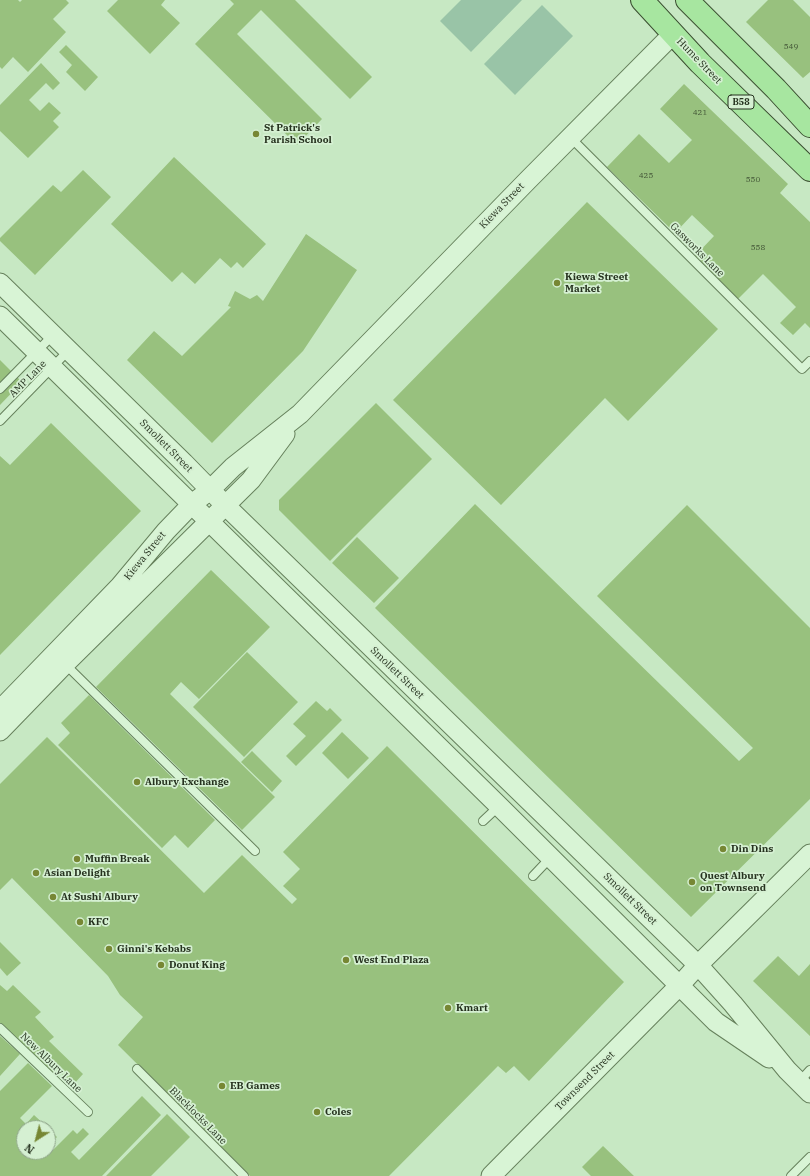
<!DOCTYPE html>
<style>
body{margin:0}
#map{position:relative;width:810px;height:1176px;overflow:hidden;background:#c7e8c3;font-family:"IBM Plex Serif",serif}
canvas{display:block}
.north{position:absolute;left:16px;top:1120px;width:40px;height:40px;box-sizing:border-box;background:#d5f0d2;border:1px solid #8fa48a;border-radius:50%;rotate:216deg;font-size:11px;font-weight:700;line-height:16px;text-align:center;color:#25311e}
.north::after{content:'';display:block;margin:auto;width:14px;height:18px;background:#778734;clip-path:polygon(50% 0,100% 100%,50% 72%,0 100%)}
</style>
<div id="map">
<canvas width="810" height="1176"></canvas>
<div class="north">N</div>
</div>
<script>
const context = document.querySelector('canvas').getContext('2d');
context.lineJoin = 'round';
function fillPath(path, color) {
  context.fillStyle = color;
  context.fill(path, 'evenodd');
}
function stroke(path, color, width, dash) {
  context.strokeStyle = color;
  context.lineWidth = width;
  context.lineCap = dash ? 'butt' : 'round';
  context.setLineDash(dash || []);
  context.stroke(path);
}
function label(font, color, halo, rows, align = 'center') {
  context.font = font + ' "IBM Plex Serif",serif';
  context.lineWidth = 3.5;
  context.setLineDash([]);
  context.textBaseline = 'middle';
  context.strokeStyle = halo;
  context.fillStyle = color;
  for (const [text, x, y, turn = 0] of rows) {
    context.save();
    context.translate(x, y);
    context.rotate((+turn || 0) * Math.PI / 180);
    context.textAlign = isNaN(turn) ? turn : align;
    if (halo) context.strokeText(text, 0, 0);
    context.fillText(text, 0, 0);
    context.restore();
  }
}
const green = new Path2D(`
 M461,0h61l-51,52 -31,-31z
 M542,5l31,31 -58,59 -31,-31z`);
const building = new Path2D(`
 M0,0h18l2,2 2,-2h44l3,3 -16,16 13,13 -38,40 -15,-15 -11,12 -2,-2z
 M118,0h47l-4,5 19,18 -30,31 -43,-43z
 M230,0h65l77,77 -22,22 -89,-89 -24,24 85,85 -25,26 -102,-101 39,-40z
 M768,0h25l17,17v55l-7,6 -57,-56z
 M66,45l32,32 -13,14 -19,-19 6,-7 -13,-13z
 M41,63l19,20 -7,7 -7,-7 -17,17 11,11 9,-9 12,11 -8,8 6,6 -31,31 -28,-27v-26z
 M684,84l104,100 -8,9 30,29v106l-5,-5 -12,12 -13,-12 16,-16 -33,-33 -25,25 -44,-42 20,-21 -22,-21 -17,18 -68,-66 32,-33 30,29 23,-23 -32,-31z
 M174,157l92,87 -23,24 -6,-6 -6,6 -11,-10 -25,26 -13,-12 -10,10 -61,-58z
 M83,170l28,27 -76,78 -35,-34v-3l53,-53 8,7z
 M587,202l131,127 -90,92 -23,-23 -104,107 -108,-105z
 M306,234l51,36 -54,81 -91,92 -85,-83 27,-29 28,25 49,-49 -3,-1 7,-15 15,8 7,-4 6,6z
 M0,360l22,22 -22,23z
 M376,403l56,56 -102,102 -51,-51v-10z
 M51,423l90,88 -141,144v-199l10,9z
 M475,504l264,257 14,-13 -156,-152 90,-91 123,123v171l-119,118 -316,-309z
 M357,537l42,41 -25,25 -42,-40z
 M211,570l59,57 -71,72 -18,-17 -11,12 105,103 -33,33 -146,-143z
 M247,652l51,50 -54,55 -51,-50z
 M89,695l126,125 -27,28 -13,-13 -13,13 -104,-103 12,-12 -9,-10z
 M316,701l11,10 3,-3 12,12 -46,46 -10,-10 20,-20 -13,-12z
 M342,732l27,26 -21,21 -26,-26z
 M47,737l157,156 38,-38 50,49 5,-5 -14,-13 17,-17 -17,-17 104,-106 237,236 -95,99 -15,-15 -8,7 -8,-7 -109,110h-139l-132,-131 25,-28 -23,-22 -12,-19 -96,-98 -12,12v-106z
 M252,751l30,30 -10,11 -31,-30z
 M0,942l21,21 -14,13 -7,-8z
 M778,956l21,20 11,-12v72l-57,-55z
 M0,985l7,6 6,-6 28,27 -6,5 19,20 -5,4 34,33 -10,11 -14,-14 -6,6 -53,-53z
 M0,1036l20,18 -20,22z
 M28,1063l24,23 -32,32 6,6 8,-9 14,13h-24v24h24v-5l4,4 21,-21 4,4 6,-6 6,6 -18,18 8,8 63,-64 19,19 -59,61h-102v-85z
 M167,1114l23,23 -39,39h-45z
 M48,1128l9,9 -9,9z
 M603,1146l31,30h-43l-9,-9z`);
const service = new Path2D(`
 M571,138l231,231 8,-8
 M0,389l53,-54
 M0,421l69,-71
 M65,664l190,187
 M483,821l16,-15
 M533,876l18,-19
 M0,1028l88,84
 M137,1069l107,107
 M799,1082l11,-12
 M791,1176l19,-19`);
const tertiary = new Path2D(`
 M0,283l184,180 42,43 472,459 35,39 54,66 23,23
 M0,316l499,490 217,216 53,36
 M0,710l120,-124 46,-55 26,-27 18,-14 23,-23 67,-53 228,-234 145,-146
 M0,731l65,-67 186,-184 34,-46
 M491,1176l189,-191 18,-20 112,-111`);
const primary = new Path2D(`
 M642,0l58,63 110,107
 M687,0l89,89 34,37`);
const markers = [
 [256,134,4,"#778734"],
 [557,283,4,"#778734"],
 [137,782,4,"#778734"],
 [723,849,4,"#778734"],
 [77,859,4,"#778734"],
 [36,873,4,"#778734"],
 [692,882,4,"#778734"],
 [53,897,4,"#778734"],
 [80,922,4,"#778734"],
 [109,949,4,"#778734"],
 [346,960,4,"#778734"],
 [161,965,4,"#778734"],
 [448,1008,4,"#778734"],
 [222,1086,4,"#778734"],
 [317,1112,4,"#778734"]
];
const numberNames = [
 ["549",791,47],
 ["421",700,113],
 ["425",646,176],
 ["550",753,180],
 ["558",758,248]
];
const shields = [
 [741,102,26]
];
const shieldNames = [
 ["B58",741,102]
];
const streetNames = [
 ["Hume Street",699,61,46],
 ["Kiewa Street",502,206,-46],
 ["Gasworks Lane",697,250,45],
 ["AMP Lane",28,379,-45],
 ["Smollett Street",166,446,45],
 ["Kiewa Street",145,556,-51],
 ["Smollett Street",397,673,44],
 ["Smollett Street",630,899,44],
 ["New Albury Lane",51,1063,44],
 ["Townsend Street",585,1081,-45],
 ["Blacklocks Lane",198,1116,45]
];
const poiNames = [
 ["St Patrick's",264,128],
 ["Parish School",264,140],
 ["Kiewa Street",565,277],
 ["Market",565,289],
 ["Albury Exchange",145,782],
 ["Din Dins",731,849],
 ["Muffin Break",85,859],
 ["Asian Delight",44,873],
 ["Quest Albury",700,876],
 ["on Townsend",700,888],
 ["At Sushi Albury",61,897],
 ["KFC",88,922],
 ["Ginni's Kebabs",117,949],
 ["West End Plaza",354,960],
 ["Donut King",169,965],
 ["Kmart",456,1008],
 ["EB Games",230,1086],
 ["Coles",325,1112]
];
fillPath(green, '#99c4a7');
fillPath(building, '#98c17e');
stroke(service, '#66805c', 10);
stroke(tertiary, '#66805c', 21);
stroke(primary, '#3a4e30', 24);
stroke(service, '#d8f4d5', 8);
stroke(tertiary, '#d8f4d5', 19);
stroke(primary, '#a7e6a0', 22);
for (const [x, y, r, color] of markers) {
  const dot = new Path2D();
  dot.arc(x, y, r, 0, 2 * Math.PI);
  context.fillStyle = color;
  context.fill(dot);
  stroke(dot, '#d5f0d2', 1.5);
}
label('8px', '#425536', null, numberNames);
for (const [x, y, w] of shields) {
  const box = new Path2D();
  box.roundRect(x - w / 2, y - 7, w, 14, 3);
  context.fillStyle = '#d5f0d2';
  context.fill(box);
  stroke(box, '#25311e', 1);
}
label('bold 9px', '#25311e', null, shieldNames);
label('10px', '#25311e', '#d5f0d2', streetNames);
label('bold 10px', '#25311e', '#d5f0d2', poiNames, 'left');
</script>
